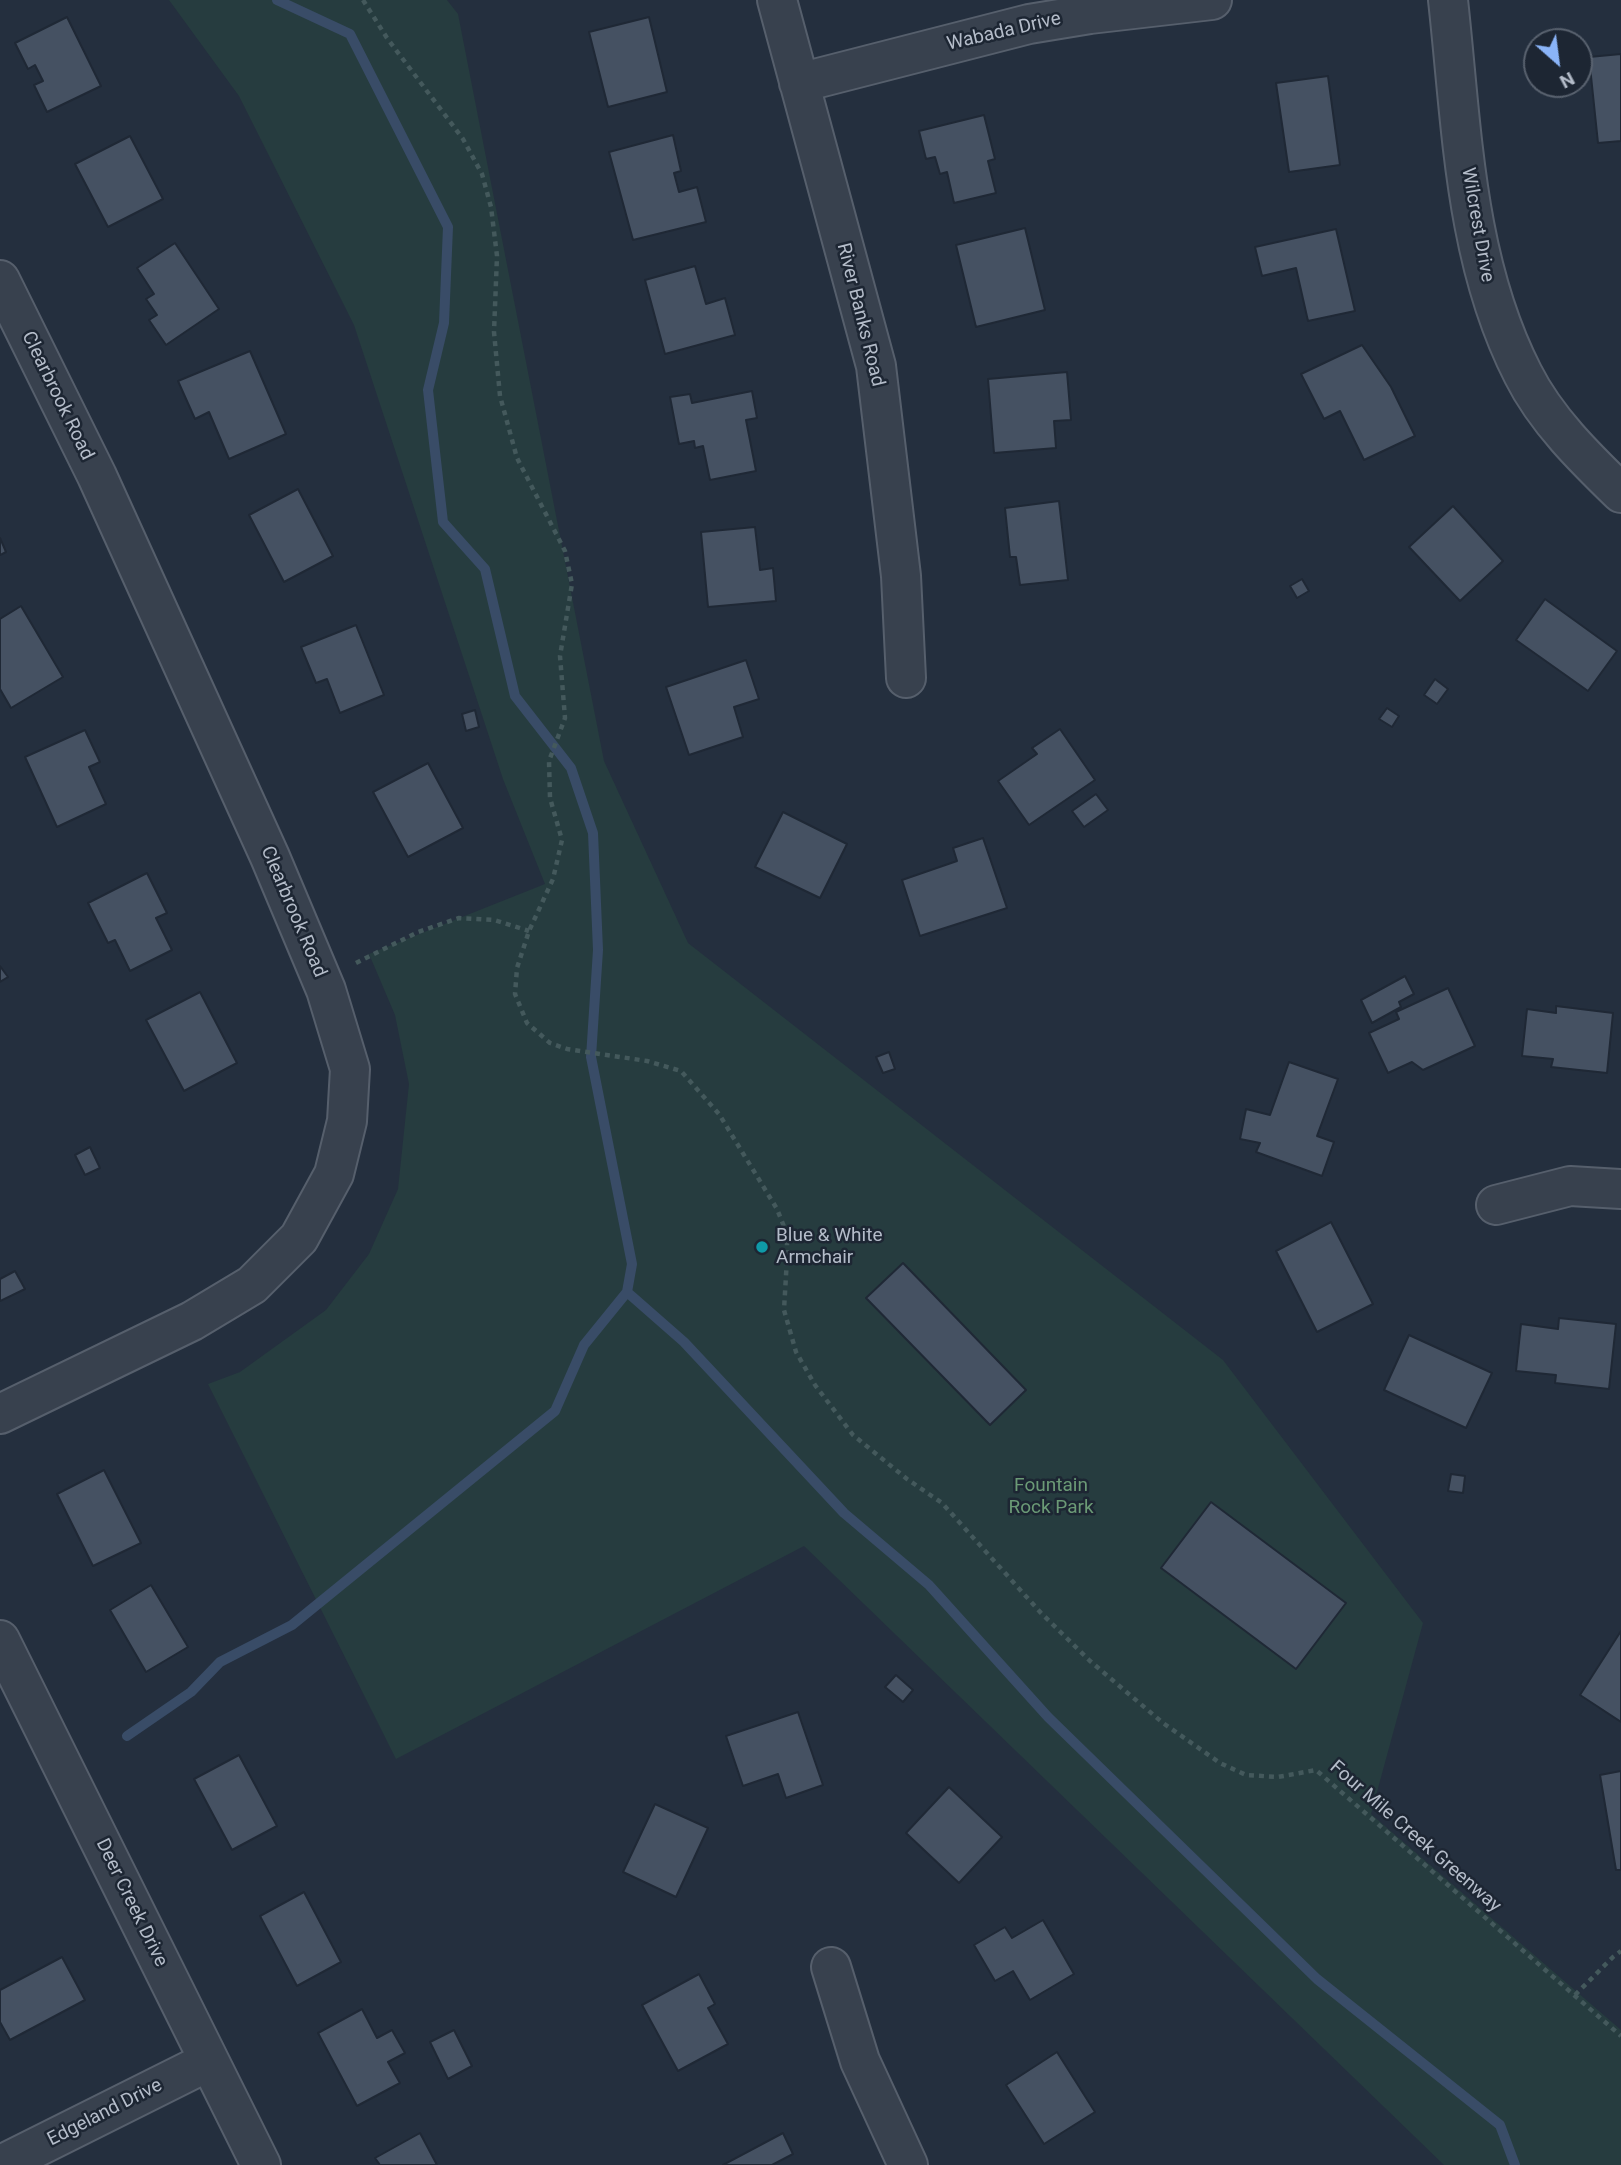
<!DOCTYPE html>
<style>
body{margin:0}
#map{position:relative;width:1621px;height:2165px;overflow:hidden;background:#242f3e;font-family:Roboto,sans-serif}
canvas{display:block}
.north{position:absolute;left:1523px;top:28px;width:70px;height:70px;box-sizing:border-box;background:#1d2633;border:2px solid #59626f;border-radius:50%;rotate:152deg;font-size:19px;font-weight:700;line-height:28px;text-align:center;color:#b4bcc9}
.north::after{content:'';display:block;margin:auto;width:24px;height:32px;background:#8ab4f8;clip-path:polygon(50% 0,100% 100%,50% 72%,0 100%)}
</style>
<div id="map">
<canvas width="1621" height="2165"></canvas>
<div class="north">N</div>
</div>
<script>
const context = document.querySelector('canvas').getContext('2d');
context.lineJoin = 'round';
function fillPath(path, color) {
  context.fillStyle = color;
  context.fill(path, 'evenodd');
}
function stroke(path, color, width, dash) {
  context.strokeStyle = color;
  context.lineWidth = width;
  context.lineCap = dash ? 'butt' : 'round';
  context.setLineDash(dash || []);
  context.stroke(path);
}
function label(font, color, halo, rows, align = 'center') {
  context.font = font + ' Roboto,sans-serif';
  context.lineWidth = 5;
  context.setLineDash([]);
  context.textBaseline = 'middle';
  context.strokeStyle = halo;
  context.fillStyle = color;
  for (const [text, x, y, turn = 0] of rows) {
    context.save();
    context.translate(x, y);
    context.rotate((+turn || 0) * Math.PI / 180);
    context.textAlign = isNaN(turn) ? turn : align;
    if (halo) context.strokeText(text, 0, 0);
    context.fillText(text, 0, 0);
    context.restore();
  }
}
const green = new Path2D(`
 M169,0h278l11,14 146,747 84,182 535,417 200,263 -52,191 250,216v135h-177l-640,-619 -408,213 -188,-375 32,-12 86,-62 43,-56 29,-65 11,-105 -14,-69 -26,-61 176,-70 -42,-105 -149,-454 -115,-229z`);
const stream = new Path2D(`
 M627,1292l57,50 160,171 85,72 119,132 269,262 183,146 15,40
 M127,1736l64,-44 29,-30 72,-37 263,-214 29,-66 43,-53 5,-28 -41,-207 7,-107 -5,-117 -22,-65 -56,-72 -30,-127 -42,-47 -15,-132 16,-67 4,-96 -98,-193 -73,-34`);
const building = new Path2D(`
 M67,17l34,69 -54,26 -13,-27 9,-4 -8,-16 -7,4 -13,-26z
 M649,17l18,75 -59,15 -19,-75z
 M1621,54v87l-23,2 -9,-86z
 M1328,76l12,89 -51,7 -13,-89z
 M984,115l11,44 -7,2 8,32 -42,10 -7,-31 -7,2 -5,-17 -9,2 -7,-28z
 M673,135l8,36 -7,2 5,19 18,-5 9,35 -73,18 -24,-88z
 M130,136l33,63 -55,28 -33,-63z
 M1025,228l20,82 -69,17 -20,-82z
 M1336,229l19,82 -47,10 -12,-53 -34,8 -7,-29z
 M175,243l44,66 -53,36 -17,-25 8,-5 -11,-16 8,-5 -17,-26z
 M695,266l11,38 19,-6 10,37 -70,19 -20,-74z
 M1362,345l29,42 24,49 -51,24 -24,-49 -16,8 -23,-45z
 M250,351l36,83 -57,25 -20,-47 -14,7 -17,-38z
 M1067,372l4,48 -17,1 2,27 -62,5 -6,-74z
 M752,391l5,27 -11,2 10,51 -46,9 -7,-34 -8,2 -1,-7 -15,3 -9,-47 20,-3 2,9z
 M298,489l35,67 -49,26 -35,-67z
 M1059,501l9,79 -48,5 -4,-28h-6l-5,-49z
 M1453,506l50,55 -43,40 -51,-54z
 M755,527l5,43 13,-2 3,33 -68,6 -7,-75z
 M0,538l6,14 -6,3z
 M1302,579l7,12 -12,7 -7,-12z
 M1545,599l72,52 -29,40 -72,-51z
 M21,606l42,71 -52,31 -11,-19v-70z
 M356,625l28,70 -44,18 -13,-34 -11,4 -15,-36z
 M746,660l13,39 -25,8 9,30 -54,18 -23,-68z
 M1435,679l13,10 -11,15 -13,-9z
 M1387,708l12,8 -7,11 -13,-8z
 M475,710l4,17 -13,4 -4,-17z
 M1060,729l35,51 -66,45 -31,-44 39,-27 -5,-6z
 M85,730l15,32 -11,5 17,37 -49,23 -32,-70z
 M428,763l35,65 -55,29 -35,-65z
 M1096,794l12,16 -24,17 -12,-16z
 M783,812l64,32 -27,54 -65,-31z
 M983,838l24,70 -87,28 -18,-56 55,-19 -4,-13z
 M147,873l20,40 -11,5 16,32 -42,21 -15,-31 -7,3 -20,-40z
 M0,966l8,11 -8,5z
 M1405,976l9,18 -15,8 2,5 -29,16 -11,-23z
 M1448,988l27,58 -52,24 -11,-8 -24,11 -19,-40 30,-14 -3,-7z
 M200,992l37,71 -53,28 -38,-71z
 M1556,1006l57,7 -6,60 -56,-6 2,-8 -31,-3 5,-47 29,4z
 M889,1052l6,17 -12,4 -7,-16z
 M1289,1062l49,17 -21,57 17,6 -12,34 -66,-24 4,-9 -20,-4 6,-30 24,6z
 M90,1147l10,21 -15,7 -10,-20z
 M1331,1222l42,82 -56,28 -41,-81z
 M903,1263l123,127 -36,35 -124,-127z
 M15,1271l10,18 -25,12v-22z
 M1559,1318l57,6 -7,65 -54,-6 1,-8 -40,-4 5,-47 37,5z
 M1409,1335l83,38 -26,55 -82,-38z
 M104,1470l37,73 -48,23 -36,-72z
 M1451,1474l14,2 -2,17 -15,-2z
 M1211,1502l135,101 -50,66 -135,-101z
 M151,1585l37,62 -42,25 -36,-62z
 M1621,1631v91l-41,-27z
 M896,1675l17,15 -10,12 -18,-15z
 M798,1712l25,73 -37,13 -8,-24 -35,12 -17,-50z
 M239,1755l38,71 -45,24 -38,-71z
 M1621,1771v99h-5l-16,-95z
 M949,1787l53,50 -43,46 -53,-50z
 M655,1804l53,24 -32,69 -53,-25z
 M304,1892l37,70 -44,24 -37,-70z
 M1043,1920l31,54 -44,26 -17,-29 -18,10 -21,-36 31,-18 7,11z
 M62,1957l23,43 -75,40 -10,-18v-32z
 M699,1974l16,30 -7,4 20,36 -50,27 -36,-66z
 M362,2009l15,29 15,-8 13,23 -17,9 12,21 -43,23 -39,-73z
 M454,2030l18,36 -24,13 -18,-37z
 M1057,2052l38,60 -51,32 -38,-59z
 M420,2133l17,32h-57l-5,-7z
 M783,2133l10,21 -21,11h-49z`);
const path = new Path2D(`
 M363,0l24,38 76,101 19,35 9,33 6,49 -3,76 6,64 17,62 48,93 7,33 -12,72 5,62 -16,43 1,37 12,42 -9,39 -24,52 -12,37 -2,26 12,29 23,20 17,6 80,12 34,10 38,43 58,95 10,25v24l-3,52 12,42 19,33 38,50 54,44 35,24 99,110 49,48 73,62 57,40 26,12 32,2 38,-7 305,266
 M356,963l62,-31 41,-14 35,2 35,11
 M1575,1995l38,-38 8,-6`);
const street = new Path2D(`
 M777,0l99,366 25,210 5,102
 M1448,0c14,126 16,259 75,374 23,46 62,84 98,119
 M799,83l230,-59 61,-10 122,-14
 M0,280l97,196 173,381 56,133 24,79 -3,52 -13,53 -35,64 -47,47 -60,36 -192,93
 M1496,1205l74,-19 51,3
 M0,1640l261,525
 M831,1967l29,94 48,104
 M1,2165l208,-104`);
const markers = [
 [762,1247,7,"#0f9aa8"]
];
const streetNames = [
 ["Wabada Drive",1004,32,-13],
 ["Wilcrest Drive",1477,225,80],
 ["River Banks Road",860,315,76],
 ["Clearbrook Road",57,396,64],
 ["Clearbrook Road",293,912,67],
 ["Four Mile Creek Greenway",1415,1837,41],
 ["Deer Creek Drive",131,1903,64],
 ["Edgeland Drive",105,2113,-27]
];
const poiNames = [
 ["Blue & White",776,1236],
 ["Armchair",776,1258]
];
const parkNames = [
 ["Fountain",1051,1486],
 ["Rock Park",1051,1508]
];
fillPath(green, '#263c3f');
stroke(stream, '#394c67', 10);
fillPath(building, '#455162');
stroke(building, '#1f2835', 2);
stroke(street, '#565f6c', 42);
stroke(path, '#44595c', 4.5, [5, 5]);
stroke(street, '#38414e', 38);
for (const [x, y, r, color] of markers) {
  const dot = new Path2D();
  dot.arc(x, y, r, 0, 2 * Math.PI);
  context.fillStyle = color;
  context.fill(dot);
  stroke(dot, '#1d2633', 2.5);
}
label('19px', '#b4bcc9', '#1d2633', streetNames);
label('19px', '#b4bcc9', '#1d2633', poiNames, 'left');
label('19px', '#6b9a76', '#1d2633', parkNames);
</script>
